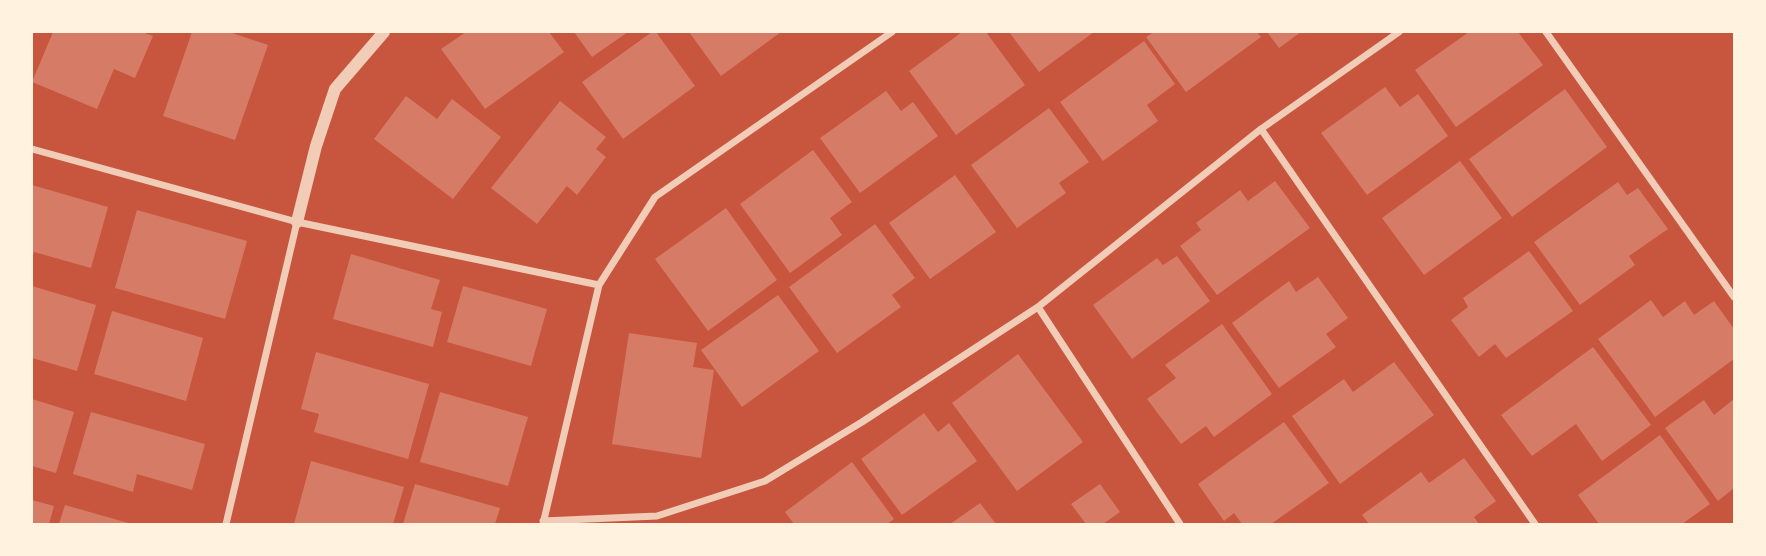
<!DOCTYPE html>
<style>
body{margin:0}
#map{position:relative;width:1766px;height:556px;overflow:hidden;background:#c8553d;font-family:Helvetica,sans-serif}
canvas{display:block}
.frame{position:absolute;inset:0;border:33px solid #fff3e0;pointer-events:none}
</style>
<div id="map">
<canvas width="1766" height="556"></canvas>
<div class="frame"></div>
</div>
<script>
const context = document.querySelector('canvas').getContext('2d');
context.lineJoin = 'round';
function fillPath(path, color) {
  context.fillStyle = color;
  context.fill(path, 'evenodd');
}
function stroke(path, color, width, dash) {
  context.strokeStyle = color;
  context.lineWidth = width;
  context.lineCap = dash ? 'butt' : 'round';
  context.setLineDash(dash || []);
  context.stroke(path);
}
const building = new Path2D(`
 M53,32h89l11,4 -18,42 -21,-9 -17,40 -65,-27z
 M192,32h37l39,13 -33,95 -72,-24z
 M466,32h83l15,20 -79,57 -44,-60z
 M574,32h54l-36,25z
 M652,32h4l39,54 -72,53 -41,-57z
 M689,32h92l-60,44z
 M962,32h24l39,53 -69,50 -47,-64z
 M1009,32h85l-55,40z
 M1154,32h103l4,5 -75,55 -40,-55z
 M1267,32h34l-22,16z
 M1469,32h49l25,33 -87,62 -41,-57z
 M1144,41l31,43 -28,21 11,16 -55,40 -43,-59z
 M1385,87l15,20 18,-13 30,42 -81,59 -46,-62z
 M1565,89l42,58 -95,70 -43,-58z
 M886,91l15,20 12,-9 25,34 -78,57 -40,-55z
 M406,96l31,23 15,-20 49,38 -48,62 -79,-60z
 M560,101l46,36 -10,12 10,8 -29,38 -10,-9 -30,38 -46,-36z
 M1049,108l40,54 -30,21 7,10 -49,35 -46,-63z
 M813,150l39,52 -22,16 12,17 -52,38 -50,-69z
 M1460,161l42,57 -78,57 -42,-57z
 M955,175l41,57 -66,47 -41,-56z
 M1275,181l35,47 -93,67 -37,-49 21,-16 -5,-7 44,-33 8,11z
 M1618,182l9,13 11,-7 30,41 -39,27 6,9 -55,40 -46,-63z
 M32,185l76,22 -17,61 -57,-16 -2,7z
 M726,208l51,72 -69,51 -53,-72z
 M137,210l110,31 -22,78 -110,-31z
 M875,224l40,54 -23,17 9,12 -64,46 -48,-66z
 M1529,251l44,60 -67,47 -11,-14 -16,13 -28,-37 17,-13 -5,-9z
 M351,254l89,26 -9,29 11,3 -9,35 -100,-28z
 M1177,256l33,45 -78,58 -39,-54 64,-47 6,7z
 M1318,277l30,41 -22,16 10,13 -57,41 -47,-65 57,-42 7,11z
 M32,286l64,19 -19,66 -45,-13z
 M463,286l84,23 -16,57 -84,-24z
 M778,295l41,56 -77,56 -41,-57z
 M1651,300l12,17 22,-16 9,14 20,-14 20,28v30l-79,58 -57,-78z
 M112,311l91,27 -17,63 -92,-27z
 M1222,324l50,70 -58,43 -8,-11 -25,18 -34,-45 29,-21 -11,-13z
 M629,333l68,10 -4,24 21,3 -13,88 -89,-14z
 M1593,347l58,78 -49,36 -26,-37 -44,32 -31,-41z
 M316,352l113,32 -21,75 -94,-27 5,-18 -18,-5z
 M1018,354l65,88 -66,49 -65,-88z
 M1394,362l40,53 -94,69 -48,-68 52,-37 9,13z
 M440,392l88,25 -20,69 -88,-24z
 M32,399l42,13 -18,61 -24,-7z
 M1734,399v89l-16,13 -53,-73 39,-28 10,15z
 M91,412l114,32 -13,46 -55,-16 -4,18 -60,-18z
 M924,413l14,19 11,-9 28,38 -75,54 -41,-56z
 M1284,422l45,61 -58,41h-29l-8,-11 -10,8 -26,-37z
 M1660,435l50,69 -28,20h-83l-21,-29z
 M1464,458l32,43 -22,16 5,7h-110l-7,-9 59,-43 8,11z
 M311,461l93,26 -11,37h-99z
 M852,462l42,57 -7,5h-93l-9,-12z
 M415,484l85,24 -5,16h-92z
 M1100,484l20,28 -17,12h-17l-15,-20z
 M32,500l22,6 -5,18h-17z
 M980,503l16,21h-46z
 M65,505l67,19h-73z`);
const minor = new Path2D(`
 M1546,32l188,265
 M1261,129l274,395
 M32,149l265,73 302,63
 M1038,307l142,217
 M543,521l114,-5 108,-35 97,-59 176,-115 223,-178 138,-97
 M226,524l71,-302
 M543,524l56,-239 56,-88 237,-165`);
const tertiary = new Path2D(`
 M297,222l19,-76 19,-57 49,-57`);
fillPath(building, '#d67c66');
stroke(minor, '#f1ccb7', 7);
stroke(tertiary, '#f1ccb7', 12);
</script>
